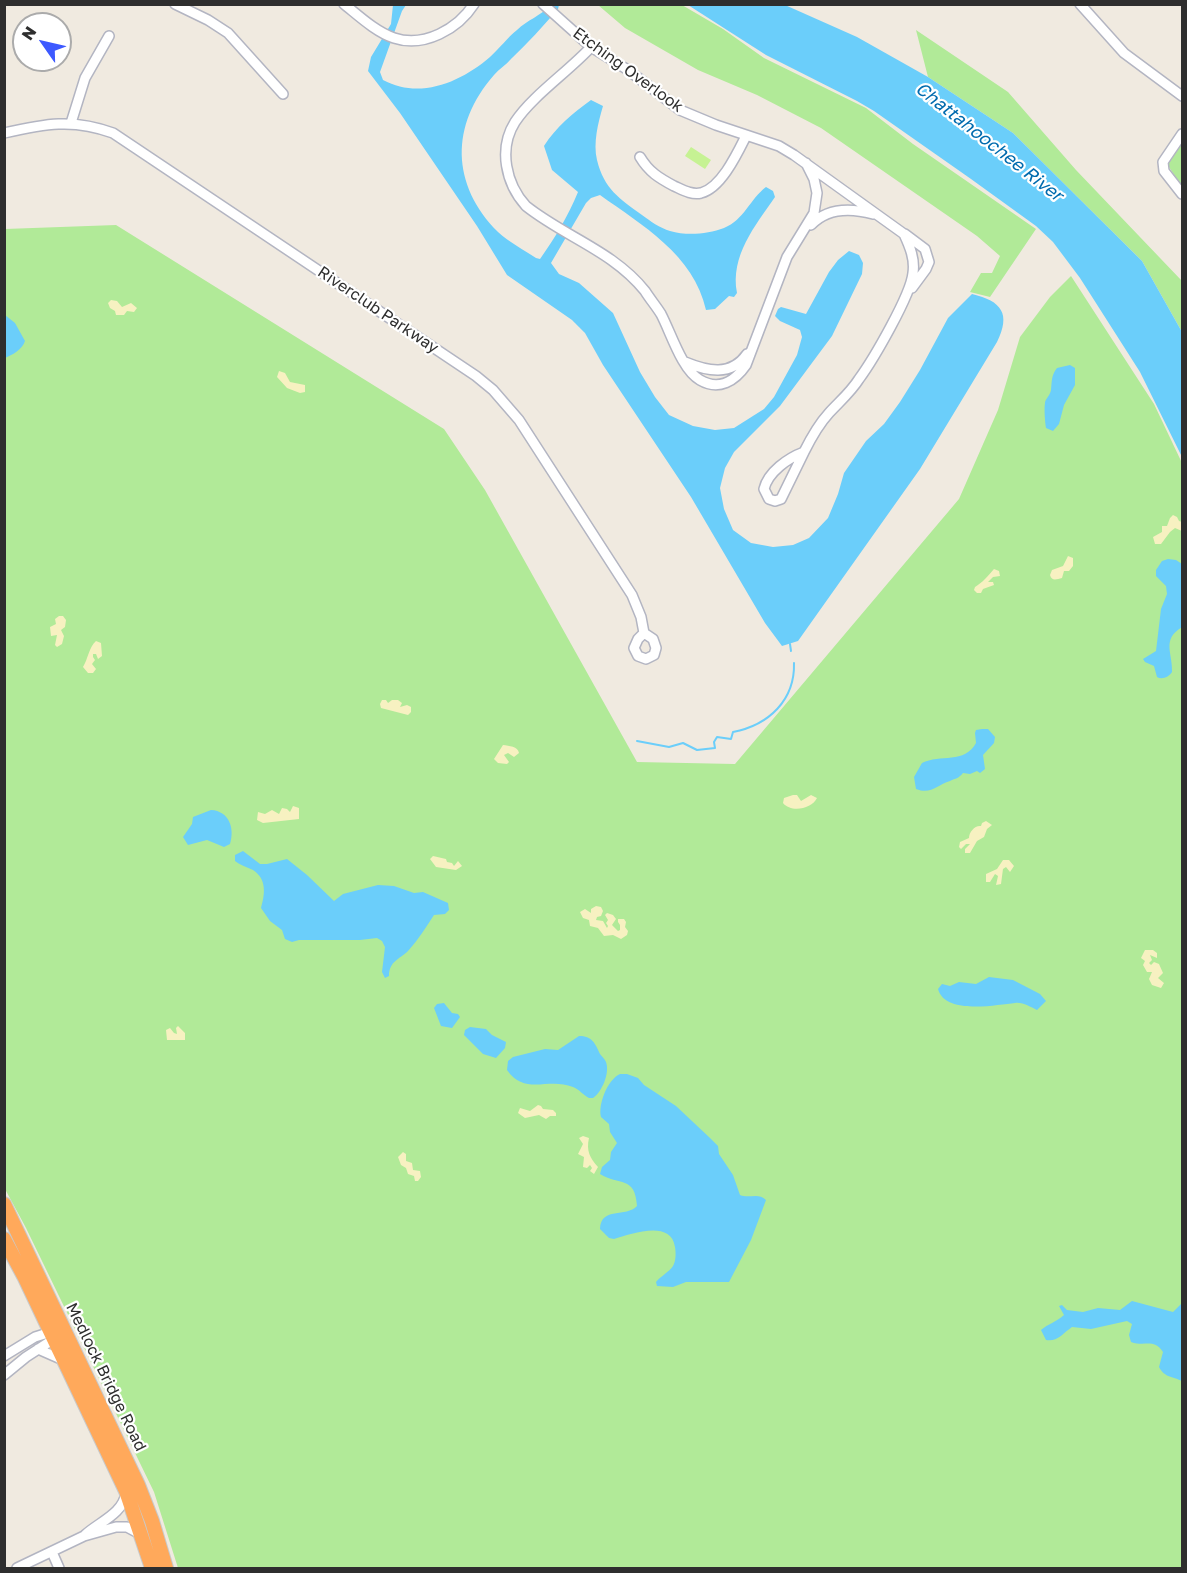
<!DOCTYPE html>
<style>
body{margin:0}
#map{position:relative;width:1187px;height:1573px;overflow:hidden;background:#f0eae0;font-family:"Golos Text",sans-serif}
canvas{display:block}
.frame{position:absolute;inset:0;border:6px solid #2e2e2e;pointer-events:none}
.north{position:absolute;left:12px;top:12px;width:60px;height:60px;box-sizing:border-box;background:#fff;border:2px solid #ababab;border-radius:50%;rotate:304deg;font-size:16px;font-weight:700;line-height:24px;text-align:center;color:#2e2e2e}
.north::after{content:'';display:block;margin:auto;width:21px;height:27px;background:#3d59ff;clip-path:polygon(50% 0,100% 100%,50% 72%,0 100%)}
</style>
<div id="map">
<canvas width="1187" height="1573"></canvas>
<div class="frame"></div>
<div class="north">N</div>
</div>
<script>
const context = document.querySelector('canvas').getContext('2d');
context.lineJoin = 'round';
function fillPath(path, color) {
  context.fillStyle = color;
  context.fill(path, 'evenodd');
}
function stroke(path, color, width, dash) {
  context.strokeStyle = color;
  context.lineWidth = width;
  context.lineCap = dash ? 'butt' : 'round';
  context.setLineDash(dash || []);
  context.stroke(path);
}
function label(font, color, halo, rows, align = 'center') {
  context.font = font + ' "Golos Text",sans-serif';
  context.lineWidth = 4.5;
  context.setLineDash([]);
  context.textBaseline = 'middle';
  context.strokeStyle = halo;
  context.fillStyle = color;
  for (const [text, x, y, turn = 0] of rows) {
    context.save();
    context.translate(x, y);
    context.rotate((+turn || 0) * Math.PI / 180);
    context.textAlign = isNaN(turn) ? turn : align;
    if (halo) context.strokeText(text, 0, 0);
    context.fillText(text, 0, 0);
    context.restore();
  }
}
const green = new Path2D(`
 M598,5h84l41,24 41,29 102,50 47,36 123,85 -46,68 -20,-5 11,-19h11l8,-17 -23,-20 -156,-108 -64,-33 -59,-25 -73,-42z
 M916,30l92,62 68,78 106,111v51l-40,-71 -129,-128 -85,-56z
 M1182,140v47l-15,-23z
 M116,225l328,204 41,61 152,272 98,2 224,-265 39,-89 22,-73 30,-40 21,-21 83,128 28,59v1105h-1004l-24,-76 -128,-264 -21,-39v-960z`);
const sand = new Path2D(`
 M111,300l6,1 5,6 9,-4 6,5 -3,4 -7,-1 -3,4h-8l-1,-4 -5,-3 -2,-5z
 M279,371l6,2 5,9 15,3v7l-5,1 -13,-5 -10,-11z
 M1173,515l4,2 2,4 3,1v9l-7,-3 -5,4 -9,12h-6l-2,-7 9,-5v-6h5l3,-8z
 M1068,556l5,2v8l-4,5h-5l-2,7c-5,1 -10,4 -12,-3l2,-5 11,-4z
 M994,569l5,2 1,5 -7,1 -5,5h5l1,3 -11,4 -2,4h-4l-3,-3 1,-3c7,-4 14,-12 19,-18z
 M59,616h4l3,4 -1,7 -4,3 3,6 -2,8 -5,3 -2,-2 2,-10 -6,1 -1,-9 6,-3 -1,-5z
 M96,641l5,2 1,13 -4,3 -2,-5h-3v3l2,3 -3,4 4,5 -3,4h-5l-5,-6c5,-8 6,-20 13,-26z
 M382,700h4l2,3 4,-3h6l4,3 -2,4 7,-2 4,2v5l-3,3 -27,-7 -1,-4z
 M503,745c6,1 15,1 16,8l-5,4 -6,-4 -4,2 5,7 -2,2 -9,-1 -4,-4z
 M793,795h4l4,6 10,-6 6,3c-5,11 -26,15 -34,5l1,-5z
 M293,806l6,2v11l-36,4 -6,-3 1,-8 7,2 7,-4 7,4 3,-6 5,1 3,3z
 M986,821l6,4 -5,4 -3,8 -7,4 -7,12h-5v-4l5,-5h-4l-5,5 -2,-2 1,-5 9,-4c0,-6 6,-13 12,-12l1,-3z
 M433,856l13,3 1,3 5,1 2,3 4,-5 4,5 -6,4 -20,-3 -6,-8z
 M1003,860h6l5,6 -4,6 -4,-5 -3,2 -2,15 -5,1 2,-9 -3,-2 -5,8h-4v-8l11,-5z
 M596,906l5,1 2,4 -2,5 -4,1 -1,3 7,1 4,7 1,-2 -2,-3 2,-3 -3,-5 2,-2 6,2 3,4 -4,6 6,6 2,-1v-5l-2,-3v-3h6l2,3 -1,5 3,4 -1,4 -6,4 -8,-4 -9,1 -6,-8 -8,-2 -1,-6 -6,-2 -3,-6 5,-3 6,4v-4z
 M1145,950h8l4,3v5l-7,-3 2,5 -3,3 2,2 3,-3 5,2 4,9 -5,5 6,5 -3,5 -9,-3 -3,-6 3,-7h-5l-4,-7 2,-4 -4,-3z
 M178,1026l7,7v7h-18l-1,-10 4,-2 4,5 3,1 -1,-6z
 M538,1105l3,1 2,3 10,1 3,3v3h-6l-4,3 -7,-4 -14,3 -7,-5 2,-5 10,3z
 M583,1136l6,2c-3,13 1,20 9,29l-4,7 -4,-3 2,-3 -2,-3 -3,3 -4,-1 1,-10 -6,-3 5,-10 -4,-6z
 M403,1152l3,2v7l6,2 1,7 7,1 1,6 -3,4h-3l-1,-5 -6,-2 -2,-6 -5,-3 -3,-8z`);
const pitch = new Path2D(`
 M691,147l20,13 -6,9 -20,-13z`);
const water = new Path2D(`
 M393,5h13l-4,6 -22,61 3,8c37,20 78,2 107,-23 10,-9 17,-19 27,-27 10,-10 24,-14 33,-25h9l-1,4c-15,17 -30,34 -47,50 -5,6 -12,10 -17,16 -44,50 -43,110 4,157 11,10 26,18 38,26l4,1c15,-21 28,-43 38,-67l-26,-22 -8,-24c12,-19 29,-33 47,-46l12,6c-5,17 -10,37 -6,54 7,29 23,39 45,55 8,6 18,13 28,16 17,5 38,3 54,-3 20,-8 26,-29 42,-41l7,4 2,6c-20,29 -45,59 -38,96l-3,4 -5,-1 -14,13 -9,1c-12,-55 -64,-85 -106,-115l-9,3 -5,5 -35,60 8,11 20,9 34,30 27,59 15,25 14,18 24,11 22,4 19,-2 30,-19 10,-12 23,-42 5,-18 -2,-7 -20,-9 -5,-5 3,-7 3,-2 25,7 23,-42 9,-12 11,-9 10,4 4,8 -1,11 -30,62 -52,70 -46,46 -9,16 -5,20 4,21 9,21 18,13 22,4 20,-2 16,-7 19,-20 10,-24 6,-21 22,-32 18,-17 16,-22 20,-32 28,-52 24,-24c30,7 39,20 25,48l-77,127 -122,172 -16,5 -17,-23 -74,-126 -88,-132 -18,-32 -13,-13 -65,-45 -30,-49 -77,-113 -32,-42 3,-14 20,-33z
 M688,5h97l72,32 71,40 85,56 129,128 40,71v125l-42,-85 -60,-94 -27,-36 -17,-16 -65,-47 -97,-68 -17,-10 -91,-46z
 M5,315l10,8 10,18c-3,9 -13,14 -20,17z
 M1070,365l5,3v17l-11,20 -5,19 -6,7 -7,-3c-1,-6 -2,-19 -1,-25 0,-4 5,-7 6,-13 1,-9 0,-14 6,-22z
 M1168,559l8,1 6,4v63c-21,13 -9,26 -10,45 -3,5 -10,8 -15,5l-3,-11 -9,-4 -2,-3 13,-8 5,-42 6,-15 -1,-8 -10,-10v-6l6,-9z
 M982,729h6l7,8 -1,6 -11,12 2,14 -5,4 -3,-2 -7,3 -7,-1c-5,6 -7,5 -13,8 -13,4 -19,14 -34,8l-2,-12 8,-14c18,-9 43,1 54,-20l-1,-10 1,-3z
 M211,810c18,1 24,18 19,34l-6,3 -17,-7 -19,5 -5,-8 9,-13 1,-7z
 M243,851l17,13h7l20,-5 20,16 27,26 9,-7 35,-9 16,1 20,7 9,-1 25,11 1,7 -4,4 -11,1c-8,12 -16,25 -26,36 -8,8 -19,10 -19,25l-4,2 -3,-6 3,-25 -3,-6 -5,-3 -17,2h-61l-7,2 -7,-3 -3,-9 -12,-9 -9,-13c4,-14 6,-29 -8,-38 -6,-3 -13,-5 -18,-9v-6z
 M989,977l24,3 27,14 6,7 -9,9c-7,-3 -14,-8 -22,-7 -19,2 -70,12 -77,-14l4,-5 8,2 9,-4 17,2z
 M444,1003l8,10 6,1 2,3 -8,11 -11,-2 -7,-18 3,-4z
 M470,1027l16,2 6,6 14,7 -1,6 -9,10 -13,-4 -19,-19 1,-5z
 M579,1036c13,0 16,7 21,18 2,3 5,5 6,8 4,11 -4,30 -13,36h-4c-6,-3 -10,-9 -16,-11 -25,-10 -48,9 -66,-17l1,-9 5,-4 32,-8 13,1z
 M620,1074h7l11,4 6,7 32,21 34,32 8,8 1,8 14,21 7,20c10,4 18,-3 26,5l-15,40 -22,42h-43l-13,5 -16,-1 -1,-4c5,-6 13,-10 17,-16 3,-5 3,-13 2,-19 -4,-28 -44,-13 -61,-8l-5,-1 -9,-9c1,-23 26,-11 37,-23 -2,-31 -18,-20 -37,-32l2,-7 8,-7 1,-8 6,-9 -7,-11 -1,-8 -8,-7c-3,-12 6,-37 19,-43z
 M1132,1301l41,11 9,-9v78c-10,-5 -17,-3 -23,-14l4,-15c-9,-14 -18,-5 -32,-10l-2,-7 3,-11 -5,-3 -36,8 -19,-2c-9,6 -14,15 -26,13l-5,-10c7,-6 15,-8 23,-15l-5,-9 3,-1 5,5 16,2 15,-4 22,2z`);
const stream = new Path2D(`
 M790,644l1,7
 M637,741l32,6 14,-4 14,7 18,-2 -1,-6 3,-5 14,2 2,-7c36,-7 62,-32 61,-69`);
const minor = new Path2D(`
 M175,4l33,16 20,13 55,61
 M344,4c15,12 32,28 50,34 30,10 64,-9 80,-34
 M543,4l48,43 37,23 52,40 36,15 63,21 15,9 110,79c6,13 11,25 9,39 -2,22 -40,87 -54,106 -8,13 -20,23 -30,34 -11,12 -18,25 -25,39
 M1080,4l44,49 58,43
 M591,47c-22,24 -59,49 -76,75 -17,27 -9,62 11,84 39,31 87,45 119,85 5,8 11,15 16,23 10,19 21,56 39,66 19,11 35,1 46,-15l41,-108 27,-44 3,-20 -3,-14 -8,-16
 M71,123l14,-45 24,-42
 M4,133c40,-9 69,-15 109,0l363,243 17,14 26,30 113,175 9,22 3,16 9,6 3,9 -2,7 -8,4 -8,-3 -4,-8 4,-9 6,-6
 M1182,134l-19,28 1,9 18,23
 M640,157c9,15 19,21 34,29 9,4 17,9 27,7 20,-5 36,-39 45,-57
 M811,225c17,-18 40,-17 62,-11
 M905,234l20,15 4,13 -3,7 -14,19
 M685,362c22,9 46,15 62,-8
 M804,452l-23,47 -6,2 -6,-2 -5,-10c4,-17 24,-31 40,-37z
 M38,1349l25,11
 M4,1356l31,-19 19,-6
 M4,1375l22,-18 31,-20
 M85,1535c14,-13 38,-21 41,-42
 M52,1552l7,16
 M17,1568l67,-32 32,-9h11l15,8`);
const highway = new Path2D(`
 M4,1204l134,281 14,36 14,47
 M4,1239l21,39 101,213 26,77`);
const streetNames = [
 ["Etching Overlook",628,70,36],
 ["Riverclub Parkway",378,310,34],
 ["Medlock Bridge Road",106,1377,64]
];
const waterNames = [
 ["Chattahoochee River",989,142,38]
];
fillPath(green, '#b1ea98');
fillPath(sand, '#f7f1c1');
fillPath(pitch, '#c6f293');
fillPath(water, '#6bcefa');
stroke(stream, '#6bcefa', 2);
stroke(minor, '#b3b5c2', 12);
stroke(highway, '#c9c9c9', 16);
stroke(minor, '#fff', 9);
stroke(highway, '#ffa95b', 14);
label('16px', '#2e2e2e', '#fff', streetNames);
label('italic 18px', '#016bae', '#fff', waterNames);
</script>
